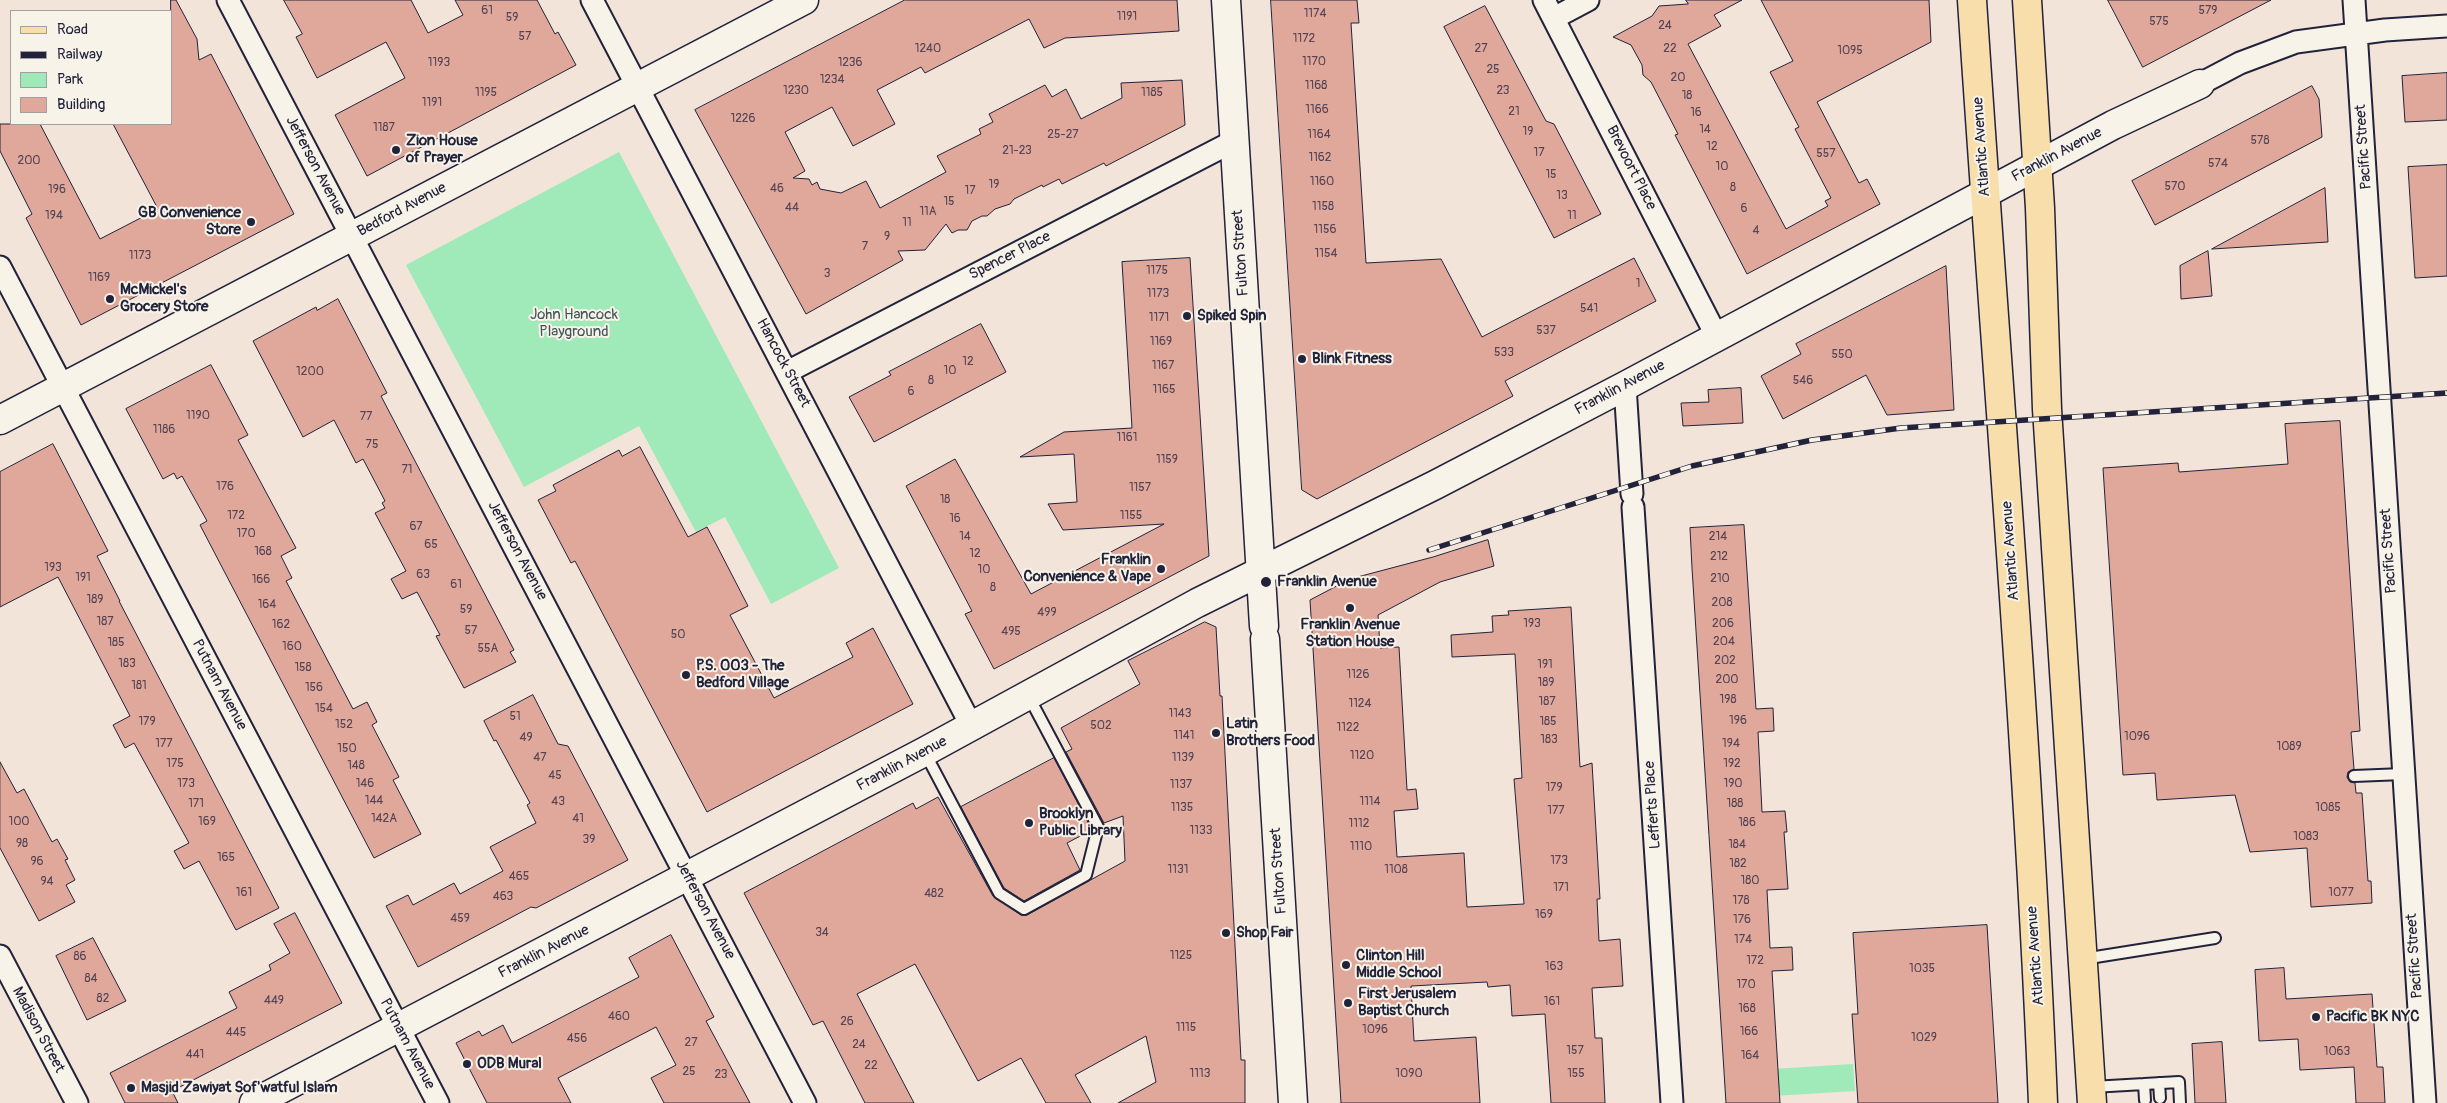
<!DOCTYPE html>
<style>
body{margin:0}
#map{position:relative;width:2447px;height:1103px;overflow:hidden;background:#f2e4d9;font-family:Pangolin,sans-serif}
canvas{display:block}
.legend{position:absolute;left:10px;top:10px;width:162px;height:115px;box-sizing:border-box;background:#f7f3e8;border:1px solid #a29fa3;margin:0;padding:6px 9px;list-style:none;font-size:15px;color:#22223b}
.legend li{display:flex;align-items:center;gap:10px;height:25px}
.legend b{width:25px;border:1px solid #a29fa3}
</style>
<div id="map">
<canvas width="2447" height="1103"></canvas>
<ul class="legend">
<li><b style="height:6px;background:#f8deab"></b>Road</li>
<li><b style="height:6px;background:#22223b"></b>Railway</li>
<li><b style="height:14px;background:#a0e9b8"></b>Park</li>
<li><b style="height:14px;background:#e0a79b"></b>Building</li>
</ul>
</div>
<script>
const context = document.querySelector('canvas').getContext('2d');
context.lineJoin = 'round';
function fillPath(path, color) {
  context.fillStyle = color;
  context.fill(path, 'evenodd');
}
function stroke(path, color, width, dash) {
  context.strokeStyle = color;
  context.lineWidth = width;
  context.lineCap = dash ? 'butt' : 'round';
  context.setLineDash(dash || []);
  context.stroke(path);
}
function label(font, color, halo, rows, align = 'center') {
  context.font = font + ' Pangolin,sans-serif';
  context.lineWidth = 4;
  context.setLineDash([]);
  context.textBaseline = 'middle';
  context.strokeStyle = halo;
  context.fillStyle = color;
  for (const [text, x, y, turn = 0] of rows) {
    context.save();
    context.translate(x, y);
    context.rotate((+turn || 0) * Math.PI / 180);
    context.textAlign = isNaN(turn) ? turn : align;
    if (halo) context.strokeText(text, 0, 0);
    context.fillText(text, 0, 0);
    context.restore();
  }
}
const green = new Path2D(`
 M619,152l220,416 -68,36 -46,-87 -29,15 -57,-106 -115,61 -118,-222z
 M1853,1064l2,27 -130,8 -1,-27z`);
const building = new Path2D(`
 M171,0h5l21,39 2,21 12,-6 83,160 -213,111 -55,-107 6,-4 -32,-63v-27h40l60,115 58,-30 -45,-85h58z
 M284,0h127l17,33 35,-18 -8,-15h82l18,34 3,-2 18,33 -209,111 -32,-61 70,-37 -19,-36 -69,36 -21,-41 6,-3z
 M905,0h272l2,31 -114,7 -21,10 -15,-29 -104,54 -4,-6 -44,23 18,34 -42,22 -21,-39 -47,25 20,39 -12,7 16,1 3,6 5,-3 3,7 21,4 25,-12 14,27 66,-36 -9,-16 44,-22 -2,-5 14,-7 -4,-8 56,-29 7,12 14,-8 15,30 41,-21 -1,-15 61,-3 3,45 -79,41 -2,-3 -42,21 -3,-5 -16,8 -1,-2 -28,14 -4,5 -15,5 -8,7h-5l-10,5 -5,9h-9l-6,3 -6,-9 -21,26 -27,1 5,9 -97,54 -111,-204z
 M1271,0h86l2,23h-8l15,240 75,-4 41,78 152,-79 22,43 -151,80 8,15 -196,103 -15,-9z
 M1686,0h56l-28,15 7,11 -33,18 98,185 42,-23 -3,-5 6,-3 -36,-69 4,-2 -29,-55 23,-11 -32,-61h168l2,42 -114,60 42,81 8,-4 13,25 -133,70 -72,-139 3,-1 -27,-52 -8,-7 -1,-10 -11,-20 -18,-8 39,-21 7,-10 29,-2z
 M2108,0h163l-128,67z
 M1485,6l61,115 8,3 47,90 -47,24 -110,-211z
 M2447,73v47l-42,2 -3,-46z
 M2312,86l7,13 3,38 -167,88 -23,-44z
 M2447,165v111l-32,2 -7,-111z
 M2325,188l3,54 -116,7z
 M2208,251l4,45 -31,3 -1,-33z
 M1190,258l19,298 -215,113 -29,-55 7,-3 -66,-125 49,-27 76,135 133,-70 -101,6 -15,-26 29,-2 -3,-48 -54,3 44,-25 68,-4 -10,-166z
 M1946,266l8,144 -67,5 -21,-40 -83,44 -22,-43 40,-22 -5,-10z
 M338,299l49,94 -6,3 133,254 -4,2 6,10 -52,26 -28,-52 4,-1 -23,-43 -15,7 -11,-20 15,-8 -31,-58 10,-5 -3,-5 3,-2 -22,-42 -7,4 -22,-43 -31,17 -50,-96 63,-34 1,3z
 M981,324l25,48 -132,70 -25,-45 42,-22 -2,-3z
 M211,365l37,70 -10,5 58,108 -15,8 11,22 -6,3 67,128 14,-7 10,20 -5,3 27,52 -6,3 28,54 -47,24 -174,-333 7,-4 -25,-45 -5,3 -3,-6 -11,6 -37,-70z
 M1741,388l2,35 -60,3 -2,-23 28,-1 -1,-12z
 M2340,421l20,310 -9,1 3,37 -6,3 -1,5 3,5 5,1 1,10h6l6,88h3l1,22 -61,4 -4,-59 -57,4 -15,-57 -78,5 -2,-27 -32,2 -20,-307 75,-5 1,9 109,-8 -3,-40z
 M53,444l55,107 -11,5 23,45h-1l160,307 -43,22 -37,-69 -15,8 -10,-18 15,-8 -55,-100 -9,5 -12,-23 17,-9 -72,-139 -58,30v-135z
 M640,447l48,90 19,-10 9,17 32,62 -18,9 44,83 79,-41 -7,-14 27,-15 40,76 -206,108 -132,-251 -4,2 -33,-63 18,-9 -3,-6 66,-35 3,6z
 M1744,525l12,184 17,-1 1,23 -16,1 4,80 23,-1 2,21h-3l4,57 -21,1 3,58 22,-1 1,23 -21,1 8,132h-54l-34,-535 -2,-40z
 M1488,540l6,26 -54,16 -62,33 2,33 19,-1 8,143 9,-1 2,20 -24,2 3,46 67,-4 3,54 57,-3 -10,-125 8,-1 -7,-124 -63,3 -1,-22 42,-3 -1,-16 17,-1 -1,-4 63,-4 9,160 12,-4 8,136h-3l2,42 21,-2 3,47 -31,2 3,50h7l3,65h-54l-6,-89 -33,2 -2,-31 -22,2 -1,-5 -76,4 3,55 62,-4 4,66h-139l-31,-503 40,-21 83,-22z
 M1205,622l11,5 4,69h2l19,364h4v43h-127l38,-21 -10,-46 -71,39 16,28h-45l-25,-45 -43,23 -63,-117 -58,30 57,109h-49l-42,-82 -10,4 -69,-132 169,-90 3,6 22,-12 55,99 28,19h6l98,-54 -2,-45 -19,7 -38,-71 6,-3 -11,-21 79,-44 -12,-23z
 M533,695l25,49 10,2 60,114 -92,48 -5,-1 -113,60 -32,-61 22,-11 5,10 41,-22 6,11 43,-23 -13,-24 46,-24 -9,-18 3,-2 -34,-63 -2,1 -10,-20z
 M1054,758l37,70 -1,3 -23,12 13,27 -56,31 -20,-13 -43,-81z
 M0,762l17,31 7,-4 28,53 5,-3 11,20 -3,1 10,20 -9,5 9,17 -36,19 -39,-73z
 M295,913l47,90 -170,88 6,12h-53l-15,-30 127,-65 -8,-16 42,-22 -2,-5 21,-12 -16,-29z
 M1987,925l11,178h-140l-6,-89h6l-5,-81z
 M671,935l43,82 -8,4 44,82h-86l-13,-25 25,-13 -20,-38 -98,51 13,25h-84l-31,-60 23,-12 3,5 21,-11 9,18 127,-66 -10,-19z
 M93,938l33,63 -39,19 -31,-64z
 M2284,968l2,31 86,-5 5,73h6l2,36h-29l-2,-36 -54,3 -2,-31 -39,2 -4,-71z
 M2222,1042l4,61h-31l-3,-59z`);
const lane = new Path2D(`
 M925,753l74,140 25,16 62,-34 12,-48 -69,-130
 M2354,776l49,-2
 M2083,959l132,-21
 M2159,1083l1,15
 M2144,1084l1,16
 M2092,1087l87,-5 1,21`);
const street = new Path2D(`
 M228,0l577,1103
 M592,0l380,727
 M1544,0l173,337
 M2354,0l71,1103
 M1554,18l34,-18
 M2200,84l40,-21 56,-21 89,-12 62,-4
 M0,267l438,836
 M787,372l447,-231
 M1625,386l7,108
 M1633,507l39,596
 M0,956l77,147`);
const secondary = new Path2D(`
 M1226,0l38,626
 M0,420l804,-420
 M1265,639l28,464
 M254,1103l670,-351 273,-149 238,-118 190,-99 488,-261 87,-41`);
const primary = new Path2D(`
 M1972,0c24,368 56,735 71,1103
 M2027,0l13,208 7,201 45,694`);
const rail = new Path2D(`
 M1429,550l263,-84 120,-26 89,-12 546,-35`);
const markers = [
 [396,150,5,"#22223b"],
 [251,222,5,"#22223b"],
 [110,299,5,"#22223b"],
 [1187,316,5,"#22223b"],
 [1302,359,5,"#22223b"],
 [1161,569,5,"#22223b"],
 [1266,582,6,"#22223b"],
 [1350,608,5,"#22223b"],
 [686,675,5,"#22223b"],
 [1216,733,5,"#22223b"],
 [1029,823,5,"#22223b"],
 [1226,933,5,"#22223b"],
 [1346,965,5,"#22223b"],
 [1348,1003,5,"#22223b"],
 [2316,1017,5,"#22223b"],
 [467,1064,5,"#22223b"],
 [131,1088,5,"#22223b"]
];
const numberNames = [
 ["61",487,11],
 ["579",2208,11],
 ["1174",1315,14],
 ["1191",1127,17],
 ["59",512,18],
 ["575",2159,22],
 ["24",1665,26],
 ["57",525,37],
 ["1172",1304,39],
 ["1240",928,49],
 ["27",1481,49],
 ["22",1670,49],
 ["1095",1850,51],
 ["1170",1314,62],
 ["1193",439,63],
 ["1236",850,63],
 ["25",1493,70],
 ["20",1678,78],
 ["1234",832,80],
 ["1168",1316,86],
 ["1230",796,91],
 ["23",1503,91],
 ["1195",486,93],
 ["1185",1152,93],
 ["18",1687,96],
 ["1191",432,103],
 ["1166",1317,110],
 ["21",1514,112],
 ["16",1696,113],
 ["1226",743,119],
 ["1187",384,128],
 ["14",1705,130],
 ["19",1528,132],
 ["25-27",1063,135],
 ["1164",1319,135],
 ["578",2260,141],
 ["12",1712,147],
 ["21-23",1017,151],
 ["17",1539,153],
 ["557",1826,154],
 ["1162",1320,158],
 ["200",29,161],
 ["574",2218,164],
 ["10",1722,167],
 ["15",1551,175],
 ["1160",1322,182],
 ["19",994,185],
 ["570",2175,187],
 ["8",1733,188],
 ["46",777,189],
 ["196",57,190],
 ["17",970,191],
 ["13",1562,196],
 ["15",949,202],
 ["1158",1323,207],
 ["44",792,208],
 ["6",1744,209],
 ["11A",928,212],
 ["194",54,216],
 ["11",1572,216],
 ["11",907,223],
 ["1156",1325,230],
 ["4",1756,231],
 ["9",887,237],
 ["7",865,247],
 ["1154",1326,254],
 ["1173",140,256],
 ["1175",1157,271],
 ["3",827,274],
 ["1169",99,278],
 ["1",1638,284],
 ["1173",1158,294],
 ["541",1589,309],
 ["1171",1159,318],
 ["537",1546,331],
 ["1169",1161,342],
 ["533",1504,353],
 ["550",1842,355],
 ["12",968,362],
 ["1167",1163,366],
 ["10",950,371],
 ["1200",310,372],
 ["8",931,381],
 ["546",1803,381],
 ["1165",1164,390],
 ["6",911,392],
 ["1190",198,416],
 ["77",366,417],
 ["1186",164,430],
 ["1161",1127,438],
 ["75",372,445],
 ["1159",1167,460],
 ["71",407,470],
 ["176",225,487],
 ["1157",1140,488],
 ["18",945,500],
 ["172",236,516],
 ["1155",1131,516],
 ["16",955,519],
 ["67",416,527],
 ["170",246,534],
 ["14",965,537],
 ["214",1718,537],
 ["65",431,545],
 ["168",263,552],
 ["12",975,554],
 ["212",1719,557],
 ["193",53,568],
 ["10",984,570],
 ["63",423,575],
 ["191",83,578],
 ["210",1720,579],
 ["166",261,580],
 ["61",456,585],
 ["8",993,588],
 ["189",95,600],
 ["208",1722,603],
 ["164",267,605],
 ["59",466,610],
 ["499",1047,613],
 ["187",105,622],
 ["193",1532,624],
 ["206",1723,624],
 ["162",281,625],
 ["57",471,631],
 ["495",1011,632],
 ["50",678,635],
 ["204",1724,642],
 ["185",116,643],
 ["160",292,647],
 ["55A",488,649],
 ["202",1725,661],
 ["183",127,664],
 ["191",1545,665],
 ["158",303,668],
 ["1126",1358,675],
 ["200",1727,680],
 ["189",1546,683],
 ["181",139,686],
 ["156",314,688],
 ["198",1728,700],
 ["187",1547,702],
 ["1124",1360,704],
 ["154",324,709],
 ["1143",1180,714],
 ["51",515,717],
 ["196",1738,721],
 ["179",147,722],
 ["185",1548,722],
 ["152",344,725],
 ["502",1101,726],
 ["1122",1348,728],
 ["1141",1184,736],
 ["1096",2137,737],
 ["49",526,738],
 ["183",1549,740],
 ["177",164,744],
 ["194",1731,744],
 ["1089",2289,747],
 ["150",347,749],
 ["1120",1362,756],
 ["47",540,758],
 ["1139",1183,758],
 ["175",175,764],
 ["192",1732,764],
 ["148",356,766],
 ["45",555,776],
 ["173",186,784],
 ["146",365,784],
 ["190",1733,784],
 ["1137",1181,785],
 ["179",1554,788],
 ["144",374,801],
 ["43",558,802],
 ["1114",1370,802],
 ["171",196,804],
 ["188",1735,804],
 ["1135",1182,808],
 ["1085",2328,808],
 ["177",1556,811],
 ["142A",384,819],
 ["41",578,819],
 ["100",19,822],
 ["169",207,822],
 ["186",1747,823],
 ["1112",1359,824],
 ["1133",1201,831],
 ["1083",2306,837],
 ["39",589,840],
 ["98",22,844],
 ["184",1737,845],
 ["1110",1361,847],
 ["165",226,858],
 ["173",1559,861],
 ["96",37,862],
 ["182",1738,864],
 ["1131",1178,870],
 ["1108",1396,870],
 ["465",519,877],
 ["180",1750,881],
 ["94",47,882],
 ["171",1561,888],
 ["161",244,893],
 ["1077",2341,893],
 ["482",934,894],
 ["463",503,897],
 ["178",1741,901],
 ["169",1544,915],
 ["459",460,919],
 ["176",1742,920],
 ["34",822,933],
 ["174",1743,940],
 ["1125",1181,956],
 ["86",80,957],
 ["172",1755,961],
 ["163",1554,967],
 ["1035",1922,969],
 ["84",91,979],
 ["170",1746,985],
 ["82",103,999],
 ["449",274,1001],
 ["161",1552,1002],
 ["168",1747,1009],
 ["460",619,1017],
 ["26",847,1022],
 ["1115",1186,1028],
 ["1096",1375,1030],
 ["166",1749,1032],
 ["445",236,1033],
 ["1029",1924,1038],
 ["456",577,1039],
 ["27",691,1043],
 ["24",859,1045],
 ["157",1575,1051],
 ["1063",2337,1052],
 ["441",195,1055],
 ["164",1750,1056],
 ["22",871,1066],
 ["25",689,1072],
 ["1113",1200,1074],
 ["1090",1409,1074],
 ["155",1576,1074],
 ["23",721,1075]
];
const poiNames = [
 ["Zion House",406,141],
 ["of Prayer",406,158],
 ["GB Convenience",241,213,"right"],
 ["Store",241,230,"right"],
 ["McMickel's",120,290],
 ["Grocery Store",120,307],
 ["Spiked Spin",1197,316],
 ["Blink Fitness",1312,359],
 ["Franklin",1151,560,"right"],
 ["Convenience & Vape",1151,577,"right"],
 ["Franklin Avenue",1277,582],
 ["Franklin Avenue",1350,625,"center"],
 ["Station House",1350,642,"center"],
 ["P.S. 003 - The",696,666],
 ["Bedford Village",696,683],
 ["Latin",1226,724],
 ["Brothers Food",1226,741],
 ["Brooklyn",1039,814],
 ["Public Library",1039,831],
 ["Shop Fair",1236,933],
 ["Clinton Hill",1356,956],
 ["Middle School",1356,973],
 ["First Jerusalem",1358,994],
 ["Baptist Church",1358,1011],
 ["Pacific BK NYC",2326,1017],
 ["ODB Mural",477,1064],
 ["Masjid Zawiyat Sof'watful Islam",141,1088]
];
const streetNames = [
 ["Atlantic Avenue",1982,147,-94],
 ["Pacific Street",2364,147,-94],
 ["Franklin Avenue",2057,155,-28],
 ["Jefferson Avenue",315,166,62],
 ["Brevoort Place",1631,168,63],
 ["Bedford Avenue",402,210,-28],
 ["Fulton Street",1241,253,-94],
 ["Spencer Place",1010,256,-27],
 ["Hancock Street",783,363,62],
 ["Franklin Avenue",1620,388,-28],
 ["Jefferson Avenue",517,551,62],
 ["Atlantic Avenue",2011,551,-94],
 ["Pacific Street",2389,551,-94],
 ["Putnam Avenue",219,685,62],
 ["Franklin Avenue",902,764,-28],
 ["Lefferts Place",1653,805,-94],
 ["Fulton Street",1279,871,-94],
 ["Jefferson Avenue",705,910,62],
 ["Franklin Avenue",544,952,-27],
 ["Atlantic Avenue",2036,956,-94],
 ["Pacific Street",2415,956,-94],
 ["Madison Street",38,1030,62],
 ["Putnam Avenue",407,1044,62]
];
const parkNames = [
 ["John Hancock",574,315],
 ["Playground",574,332]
];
fillPath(green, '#a0e9b8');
fillPath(building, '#e0a79b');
stroke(building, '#22223b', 1);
stroke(lane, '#22223b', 14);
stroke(street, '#22223b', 25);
stroke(secondary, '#22223b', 31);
stroke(primary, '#22223b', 31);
stroke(lane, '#f7f3e8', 10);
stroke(street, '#f7f3e8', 21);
stroke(secondary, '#f7f3e8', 28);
stroke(primary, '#f8deab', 28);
stroke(rail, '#22223b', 5.5);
stroke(rail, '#f7f3e8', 4, [11]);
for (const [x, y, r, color] of markers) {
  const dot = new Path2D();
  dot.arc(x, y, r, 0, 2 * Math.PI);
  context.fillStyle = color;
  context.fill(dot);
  stroke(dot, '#f7f3e8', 2);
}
label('12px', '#524353', null, numberNames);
label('bold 15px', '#22223b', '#f7f3e8', poiNames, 'left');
label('15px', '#22223b', '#f7f3e8', streetNames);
label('15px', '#42545a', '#f7f3e8', parkNames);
</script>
